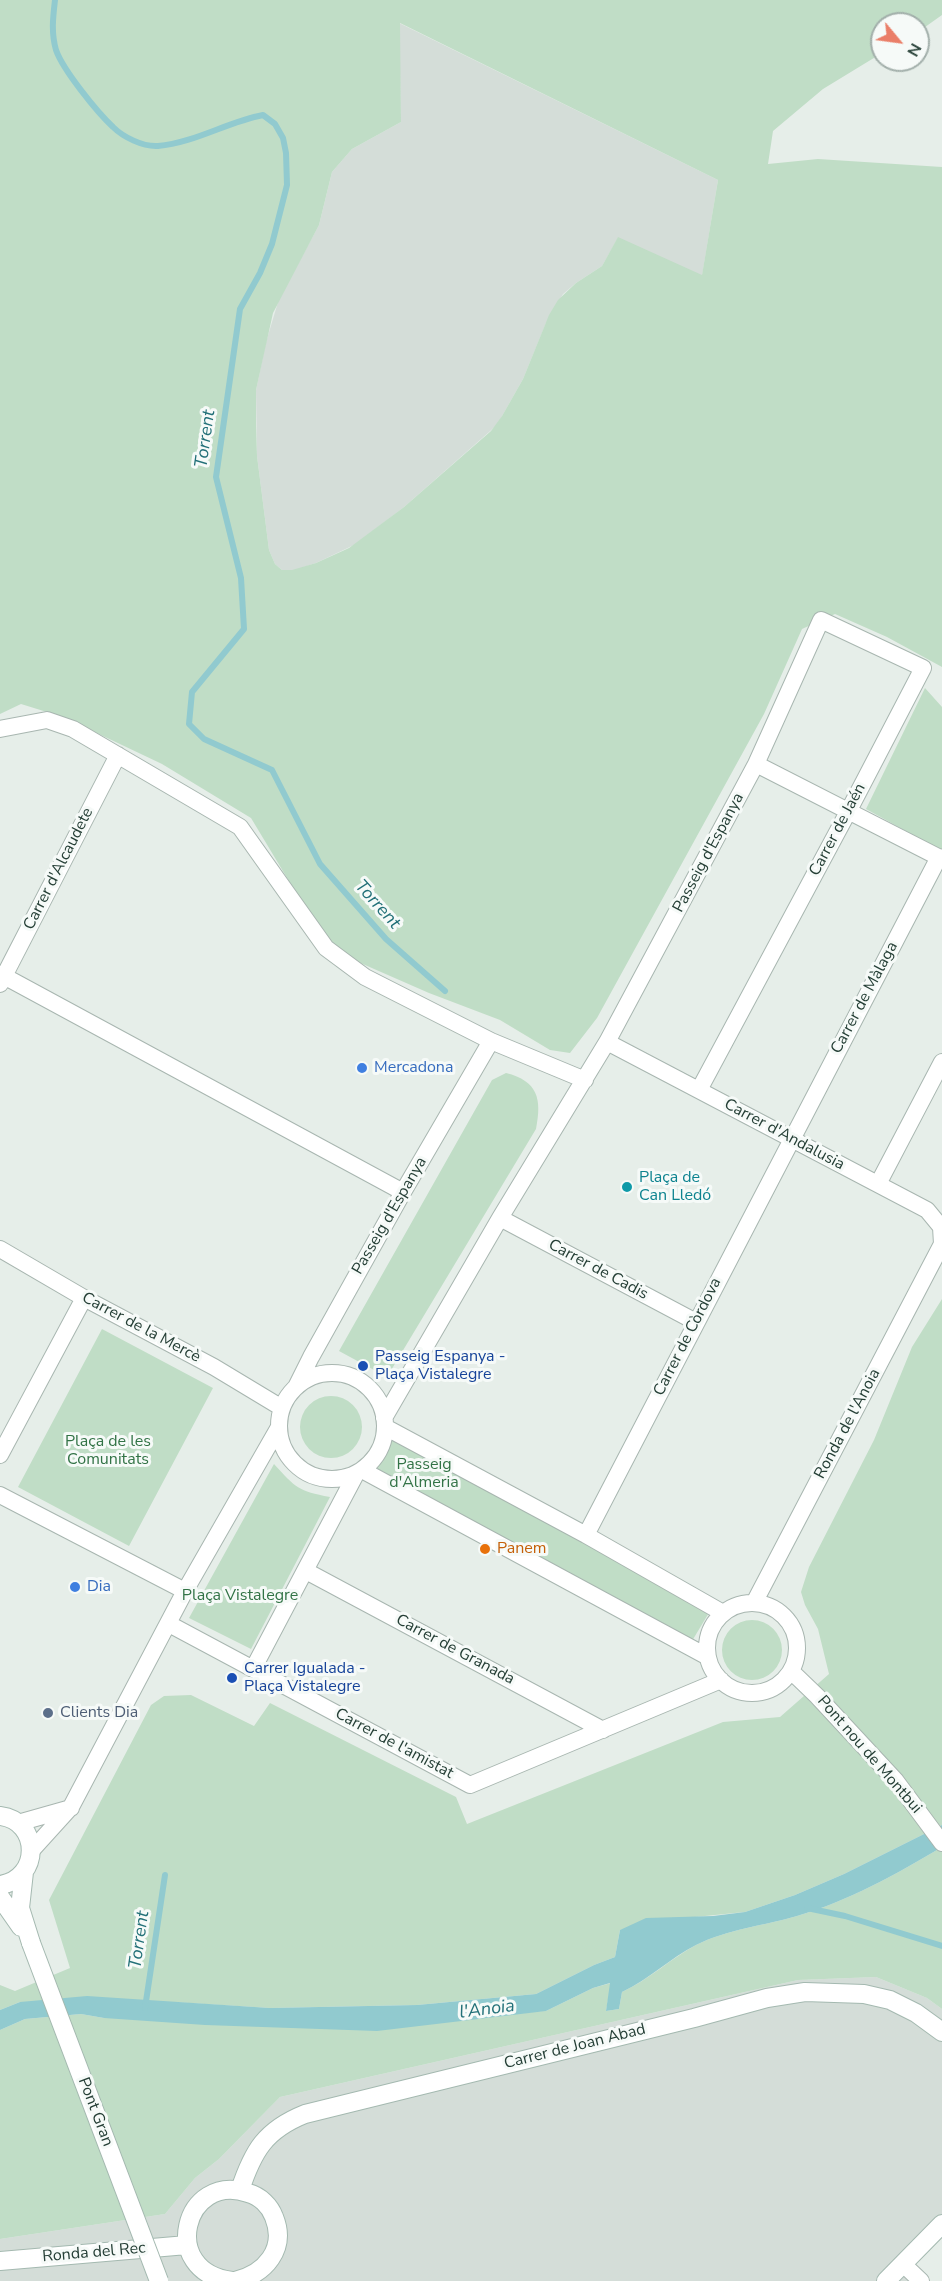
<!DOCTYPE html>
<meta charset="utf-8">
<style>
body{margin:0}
#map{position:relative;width:942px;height:2281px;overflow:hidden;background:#e6eee9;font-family:"Nunito Sans",sans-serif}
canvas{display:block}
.north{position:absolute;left:870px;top:12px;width:60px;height:60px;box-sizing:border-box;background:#f6faf8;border:2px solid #a2afaa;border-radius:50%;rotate:119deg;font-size:16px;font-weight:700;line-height:24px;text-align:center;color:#253f36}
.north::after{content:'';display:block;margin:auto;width:21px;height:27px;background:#ea7e68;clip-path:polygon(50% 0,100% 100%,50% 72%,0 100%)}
</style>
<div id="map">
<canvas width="942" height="2281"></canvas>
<div class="north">N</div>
</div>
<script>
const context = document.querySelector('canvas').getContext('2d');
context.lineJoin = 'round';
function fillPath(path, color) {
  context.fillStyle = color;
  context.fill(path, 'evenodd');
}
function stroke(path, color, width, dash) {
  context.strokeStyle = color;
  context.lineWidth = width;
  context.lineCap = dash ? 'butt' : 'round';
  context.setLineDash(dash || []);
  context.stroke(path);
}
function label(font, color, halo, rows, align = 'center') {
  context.font = font + ' "Nunito Sans",sans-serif';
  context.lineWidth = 6;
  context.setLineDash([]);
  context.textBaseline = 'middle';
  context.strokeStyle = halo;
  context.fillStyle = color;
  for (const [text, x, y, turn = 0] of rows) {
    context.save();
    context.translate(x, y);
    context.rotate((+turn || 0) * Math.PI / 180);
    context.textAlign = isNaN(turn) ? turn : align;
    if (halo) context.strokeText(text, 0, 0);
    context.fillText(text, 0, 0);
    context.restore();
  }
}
const built = new Path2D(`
 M399,23l319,157 -16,96 -84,-38 -16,28 -26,17 -13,11 -17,29 -23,56 -26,46 -93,82 -48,37 -40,19 -24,8 -10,-1 -7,-6 -6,-14 -12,-94 -1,-66 10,-48 13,-43 40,-74 13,-53 20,-23 49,-27z
 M876,1977l51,21 15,11v216l-39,39 21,17h-924v-42l165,-25 30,-36 24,-19 61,-62 518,-117z`);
const green = new Path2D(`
 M0,0h942v15l-24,17v-8h-36v29l-59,36 -50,42 -5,33 50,-5 124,8v500l-55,-30 -52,-23 -33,15 -38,85 -167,304 -27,35 -20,-3 -50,-30 -71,-27 -80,-35 -30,-27 -68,-113 -89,-54 -99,-47 -42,-13 -21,10zM400,23l318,157 -16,95 -84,-38 -16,29 -26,17 -18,17 -9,15 -26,64 -21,37 -11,15 -87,76 -55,41 -33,15 -24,7h-10l-7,-6 -6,-14 -12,-94 -1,-33v-33l17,-77 46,-88 13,-53 20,-23 49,-27z
 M925,688l17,19v144l-76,-42z
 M506,1073c32,8 36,26 30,56l-149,248 -48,-26 153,-271z
 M942,1299v526l-98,49 -49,21 -50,17 -60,6 -65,12 -5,27 -21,8 -58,29 -119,11 -147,3 -98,-6h-152l-20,8v-25l15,6 55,-23 -21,-68 102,-195 13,-9 27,-1 63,31 16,-23 186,94 11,27 256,-102 57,-5 49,-43 -11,-45 -13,-24 -4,-13 8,-25 65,-127 38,-93z
 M102,1329l111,59 -84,158 -111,-59z
 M300 1427a31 31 0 1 1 62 0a31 31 0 1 1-62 0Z
 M394,1437l316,174 -18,30 -316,-171z
 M274,1464c22,24 24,27 56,33l-79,152 -62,-31z
 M722 1650a30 30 0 1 1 60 0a30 30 0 1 1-60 0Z
 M942,1847v162l-15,-11 -51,-21 -78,3 -518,117 -61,62 -24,19 -30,36 -165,25v-209l25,-11 56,-5 23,4 442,-7 47,-23 18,-5 -5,28 13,-2 3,-17c28,-13 48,-33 74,-47 32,-16 67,-19 101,-29 51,-15 100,-42 145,-69z`);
const water = new Path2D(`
 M942,1825v22c-45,27 -94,54 -145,69 -34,10 -69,13 -101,29 -26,13 -46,34 -74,47l-3,17 -13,2 4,-28 -17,5 -47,23 -169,20 -172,-6 -101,-7 -23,-4 -56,5 -25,11v-20l20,-8 67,-6 183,12 147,-3 119,-11 58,-29 21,-8 5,-27 26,-12 67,-2 32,-4 50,-17 49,-21z`);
const stream = new Path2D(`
 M55,0c-2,17 -4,33 1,50 7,20 41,62 57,77 10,10 30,20 45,19 36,-3 69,-24 105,-31l12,9 8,14 3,15 1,32 -15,59 -12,29 -20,36 -24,168 25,101 3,51 -52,63 -3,32 15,15 68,31 48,94 66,75 59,52
 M807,1908l38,8 97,30
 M145,2008l20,-133`);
const street = new Path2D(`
 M0,729l47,-9 26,9 167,98 86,121 39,29 126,64 94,39
 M756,764l186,95
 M0,974l403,218
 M0,984l118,-229
 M607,1042l320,168 14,17 1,17 -188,359
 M878,1184l64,-122
 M500,1218l196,104
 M0,1249l84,49 130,69 68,41
 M279 1426a53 53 0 1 1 106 0a53 53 0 1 1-106 0Z
 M296,1387l15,-30 92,-165 88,-151
 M384,1418l116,-200 107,-176 149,-278 65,-144 102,48 -75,144 -149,278
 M385,1427l201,108 137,78
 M0,1455l84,-157
 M362,1470l346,187
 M0,1495l185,96
 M586,1535l353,-678
 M306,1571l297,159
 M707 1648a45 45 0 1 1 90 0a45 45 0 1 1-90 0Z
 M169,1624l301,161 251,-105
 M253,1669l103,-195
 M791,1671l26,25 79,85 46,62
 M18,1823l53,-15
 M32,1850l39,-43 114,-216 94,-164
 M903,2264l18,17`);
const secondary = new Path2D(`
 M0,1816c41,5 41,63 0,69
 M24,1872l-4,36 11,35
 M0,1897l21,30
 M240,2190c13,-39 25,-60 65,-76l389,-96 73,-20 38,-6 59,2 26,6 26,13 26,19
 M0,2261l187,-16
 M232,2281c-74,-9 -48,-110 16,-88 12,3 22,13 26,24 13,32 -9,57 -39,64
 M886,2281l56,-57`);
const secondaryBridge = new Path2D(`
 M31,1943l128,338`);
const markers = [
 [362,1068,6,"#3f7fe0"],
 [627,1187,6,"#0f9aa8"],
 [363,1366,6,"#1a4fb4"],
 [485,1549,6,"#e8710a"],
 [75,1587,6,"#3f7fe0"],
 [232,1678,6,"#1a4fb4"],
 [48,1713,6,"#5c6f8a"]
];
const streetNames = [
 ["Carrer de Jaén",838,830,-62],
 ["Passeig d'Espanya",709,853,-62],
 ["Carrer d'Alcaudete",59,869,-63],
 ["Carrer de Màlaga",865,998,-62],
 ["Carrer d'Andalusia",784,1135,28],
 ["Passeig d'Espanya",390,1216,-60],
 ["Carrer de Cadis",598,1270,28],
 ["Carrer de la Mercè",141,1328,28],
 ["Carrer de Còrdova",688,1337,-63],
 ["Ronda de l'Anoia",848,1424,-62],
 ["Carrer de Granada",455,1650,28],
 ["Carrer de l'amistat",394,1744,28],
 ["Pont nou de Montbui",869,1755,49],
 ["Carrer de Joan Abad",575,2047,-14],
 ["Pont Gran",95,2112,69],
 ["Ronda del Rec",94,2253,-5]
];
const shopNames = [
 ["Mercadona",374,1068],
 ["Dia",87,1587]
];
const cultureNames = [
 ["Plaça de",639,1178],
 ["Can Lledó",639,1196]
];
const transitNames = [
 ["Passeig Espanya -",375,1357],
 ["Plaça Vistalegre",375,1375],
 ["Carrer Igualada -",244,1669],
 ["Plaça Vistalegre",244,1687]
];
const parkNames = [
 ["Plaça de les",108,1442],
 ["Comunitats",108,1460],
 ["Passeig",424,1465],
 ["d'Almeria",424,1483],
 ["Plaça Vistalegre",240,1596]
];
const foodNames = [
 ["Panem",497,1549]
];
const serviceNames = [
 ["Clients Dia",60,1713]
];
const waterNames = [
 ["Torrent",206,439,-82],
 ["Torrent",377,905,48],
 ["Torrent",140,1940,-82],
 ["l'Anoia",487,2010,-7]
];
fillPath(built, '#d4ddd8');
fillPath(green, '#c0ddc6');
fillPath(water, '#91cacf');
stroke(stream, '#91cacf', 6);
stroke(street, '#a8b6b0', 18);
stroke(secondary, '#a4b9b0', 20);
stroke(street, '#fff', 16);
stroke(secondary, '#fff', 18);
stroke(secondaryBridge, '#a4b9b0', 20, []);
stroke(secondaryBridge, '#fff', 18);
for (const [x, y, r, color] of markers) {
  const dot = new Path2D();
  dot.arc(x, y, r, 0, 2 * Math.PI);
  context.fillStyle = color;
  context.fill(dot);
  stroke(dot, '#f6faf8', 2);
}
label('16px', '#253f36', '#f6faf8', streetNames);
label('16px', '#366cbe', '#f6faf8', shopNames, 'left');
label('16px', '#0d838f', '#f6faf8', cultureNames, 'left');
label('16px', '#164399', '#f6faf8', transitNames, 'left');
label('16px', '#327346', '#f6faf8', parkNames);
label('16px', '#c56008', '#f6faf8', foodNames, 'left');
label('16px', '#4e5e75', '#f6faf8', serviceNames, 'left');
label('italic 18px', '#227078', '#f6faf8', waterNames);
</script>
